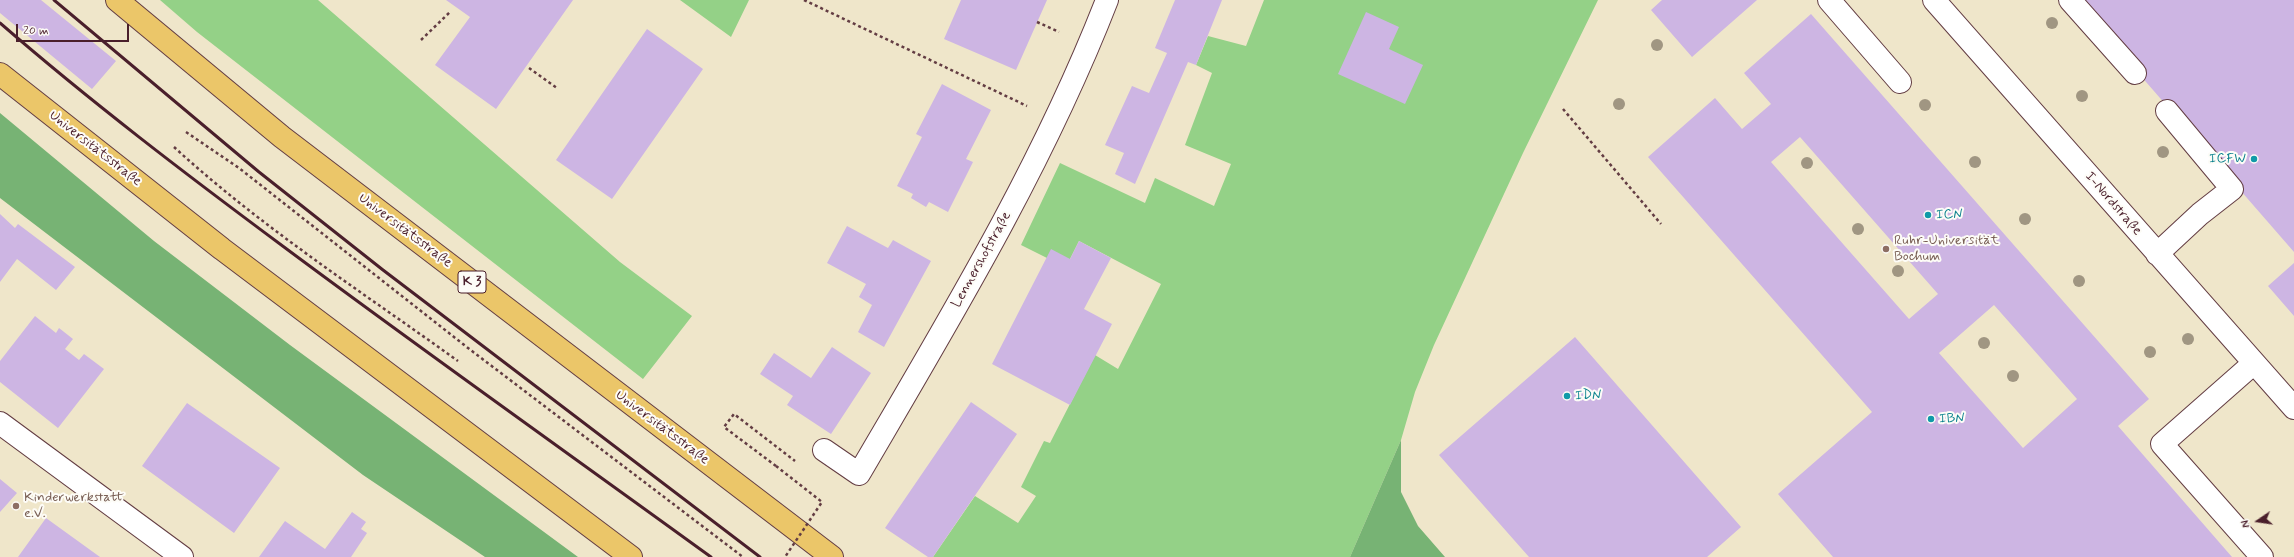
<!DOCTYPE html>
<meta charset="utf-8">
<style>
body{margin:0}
#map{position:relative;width:2294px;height:557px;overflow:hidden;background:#efe6ca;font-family:Mynerve,sans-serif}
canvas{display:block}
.north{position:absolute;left:2238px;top:501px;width:40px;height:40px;-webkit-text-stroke:3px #fdfcf7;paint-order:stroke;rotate:257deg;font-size:11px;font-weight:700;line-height:16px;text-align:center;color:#4a1f2b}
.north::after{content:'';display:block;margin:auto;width:14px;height:18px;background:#4a1f2b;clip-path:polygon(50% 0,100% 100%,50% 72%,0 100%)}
.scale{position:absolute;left:16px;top:24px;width:113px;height:18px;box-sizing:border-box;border:2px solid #4a1f2b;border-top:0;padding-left:5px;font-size:12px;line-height:14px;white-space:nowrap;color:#4a1f2b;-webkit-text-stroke:3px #fdfcf7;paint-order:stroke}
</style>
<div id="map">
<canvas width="2294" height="557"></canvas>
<div class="north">N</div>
<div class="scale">20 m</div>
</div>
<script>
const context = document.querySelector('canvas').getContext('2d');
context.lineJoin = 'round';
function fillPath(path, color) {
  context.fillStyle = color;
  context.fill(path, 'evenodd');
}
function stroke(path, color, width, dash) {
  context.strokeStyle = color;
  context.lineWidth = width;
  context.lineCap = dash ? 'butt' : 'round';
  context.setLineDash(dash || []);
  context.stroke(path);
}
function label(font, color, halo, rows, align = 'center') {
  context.font = font + ' Mynerve,sans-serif';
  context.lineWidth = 4;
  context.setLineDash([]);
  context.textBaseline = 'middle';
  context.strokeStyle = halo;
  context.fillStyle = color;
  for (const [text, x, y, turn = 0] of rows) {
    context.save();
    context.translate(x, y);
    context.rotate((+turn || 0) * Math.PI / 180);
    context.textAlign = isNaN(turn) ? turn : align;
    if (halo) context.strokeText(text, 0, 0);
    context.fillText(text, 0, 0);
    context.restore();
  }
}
const green = new Path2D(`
 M160,0h158l302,262 72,54 -49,63 -446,-347z
 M680,0h69l-18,37z
 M1264,0h334l-75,153 -89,192 -19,47 -14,48 -51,117h-417l42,-61 43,27 18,-27 -15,-9 23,-46 6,2 45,-88 23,14 43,-85 -82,-43 -9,18 -23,-1 -26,-13 39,-82 85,40 10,-25 59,28 17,-42 -46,-19 27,-72 -16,-8 12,-29 38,10z`);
const forest = new Path2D(`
 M0,113l154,128 136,104 288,212h-93l-122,-82 -363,-277z
 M1401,440v52l17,34 27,31h-95z`);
const building = new Path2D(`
 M0,0h41l75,61 -24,28 -92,-76z
 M446,0h127l-77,109 -61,-44 35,-48z
 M961,0h86l-31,70 -72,-31z
 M1175,0h47l-26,65 -8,-3 -53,122 -20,-10 9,-21 -19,-8 27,-59 17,7 18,-40 -12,-5z
 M1662,0h95l-65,57 -41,-47z
 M2075,0h219v252l-161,-185z
 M1366,12l33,15 -10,22 34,16 -18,39 -67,-30z
 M1811,14l338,385 -31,27 114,131h-399l-55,-63 94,-82 -224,-255 67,-59 27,31 29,-25 -27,-31zM1800,137l138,157 -29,25 -138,-157zM1994,305l83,94 -54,49 -84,-95z
 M647,29l56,40 -91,130 -56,-39z
 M942,84l49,26 -25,49 7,3 -25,50 -19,-10 -3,5 -15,-9 2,-4 -16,-8 25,-49 -6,-3z
 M0,214l15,14 3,-4 57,43 -19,23 -39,-31 -17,23z
 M847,226l41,22 5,-8 38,21 -47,86 -26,-15 14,-27 -13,-8 7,-13 -39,-21z
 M1079,241l32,17 -27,51 28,15 -42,81 -78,-41 59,-115 19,10z
 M2294,263v53l-26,-30z
 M35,316l21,17 3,-5 14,11 -8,10 14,11 5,-6 20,15 -46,59 -58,-46v-21z
 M1575,337l166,190 -34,30h-178l-90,-102z
 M832,347l39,26 -40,61 -44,-29 6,-9 -33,-22 14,-21 37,25z
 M971,402l46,32 -84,123h-5l-43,-29z
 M187,403l93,65 -46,65 -92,-67z
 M0,479l17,14 -17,19z
 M352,512l14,10 -5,7 6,4 -16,24h-92l26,-36 40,28z
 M46,518l54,39h-82z`);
const path = new Path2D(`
 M804,0l223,106
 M1037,22l22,10
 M421,40l29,-28
 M529,68l28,20
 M1563,109l98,115
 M186,132l53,36 229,180 275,209
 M174,147c87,80 188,145 284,214
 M776,466l-52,-39 10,-13 61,47`);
const minor = new Path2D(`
 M1829,0l71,82
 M1934,0l360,408
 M2070,0l65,73
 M2157,254l43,-40 32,-25 -65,-78
 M2254,363l-92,81 100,113
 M0,423l182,134
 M824,450l35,24c90,-154 183,-307 248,-474`);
const highway = new Path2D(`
 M117,0l165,137 550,420
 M0,74l222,175 409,308`);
const rail = new Path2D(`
 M54,0l205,172 124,98 377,287
 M0,23c91,79 187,152 284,224 141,105 285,207 427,310`);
const pathBridge = new Path2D(`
 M776,466l46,36 -37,55`);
const trees = [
 [2052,23],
 [1657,45],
 [2082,96],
 [1619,104],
 [1925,105],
 [2163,152],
 [1975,162],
 [1807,163],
 [2025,219],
 [1858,229],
 [1898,271],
 [2079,281],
 [2188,339],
 [1984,343],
 [2150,352],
 [2013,376]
];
const markers = [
 [2254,159,4,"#0f9aa8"],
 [1928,215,4,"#0f9aa8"],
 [1886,249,4,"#8d6e63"],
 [1567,396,4,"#0f9aa8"],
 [1931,419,4,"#0f9aa8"],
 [16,506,4,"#8d6e63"]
];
const shields = [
 [472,282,28]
];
const shieldNames = [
 ["K 3",472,282]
];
const streetNames = [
 ["Universitätsstraße",95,149,38],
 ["I-Nordstraße",2113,204,49],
 ["Universitätsstraße",405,231,37],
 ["Lennershofstraße",982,260,-61],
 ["Universitätsstraße",662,428,37]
];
const cultureNames = [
 ["ICFW",2246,159,"right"],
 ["ICN",1936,215],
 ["IDN",1575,396],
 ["IBN",1939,419]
];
const educationNames = [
 ["Ruhr-Universität",1894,241],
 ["Bochum",1894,257],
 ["Kinderwerkstatt",24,498],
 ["e.V.",24,514]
];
fillPath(green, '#94d187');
fillPath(forest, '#77b374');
fillPath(building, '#cdb5e3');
stroke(minor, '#633d43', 24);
stroke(highway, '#633d43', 24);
stroke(path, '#633d43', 2.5, [3, 3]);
stroke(minor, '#fff', 22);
stroke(highway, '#ebc669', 22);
stroke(rail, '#4a1f2b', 3);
stroke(pathBridge, '#633d43', 2.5, [3, 3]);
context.fillStyle = '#a09682';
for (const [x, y] of trees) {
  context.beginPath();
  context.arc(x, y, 6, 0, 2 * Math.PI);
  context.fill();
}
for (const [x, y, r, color] of markers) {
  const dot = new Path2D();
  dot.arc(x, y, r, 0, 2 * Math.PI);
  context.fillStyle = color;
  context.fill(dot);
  stroke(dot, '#fdfcf7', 1.5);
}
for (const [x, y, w] of shields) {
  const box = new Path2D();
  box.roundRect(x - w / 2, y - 11, w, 22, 3);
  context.fillStyle = '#fdfcf7';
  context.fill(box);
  stroke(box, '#4a1f2b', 1);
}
label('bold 13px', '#4a1f2b', null, shieldNames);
label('14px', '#4a1f2b', '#fdfcf7', streetNames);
label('14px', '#0d838f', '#fdfcf7', cultureNames, 'left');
label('14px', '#785e54', '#fdfcf7', educationNames, 'left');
</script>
